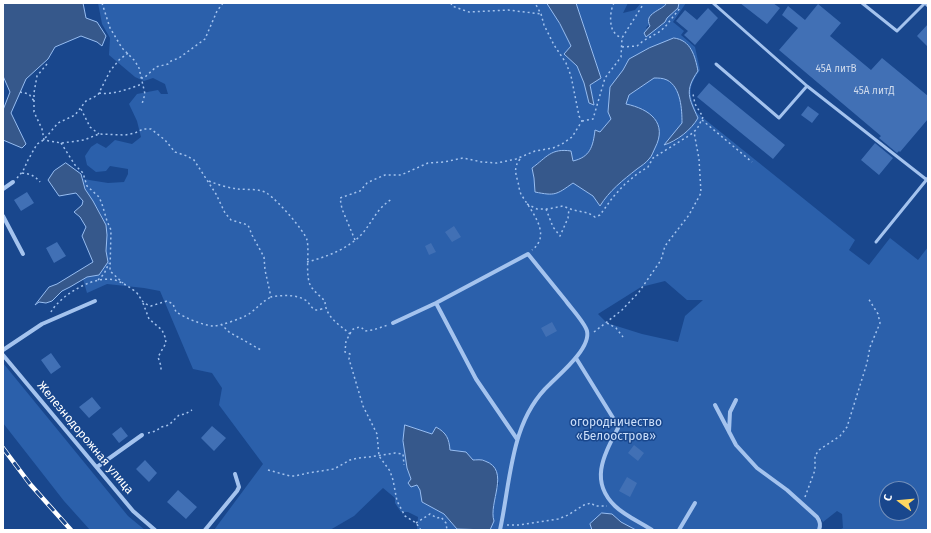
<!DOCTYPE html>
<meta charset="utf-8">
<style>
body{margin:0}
#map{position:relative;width:931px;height:533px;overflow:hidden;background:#19478d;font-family:"Fira Sans",sans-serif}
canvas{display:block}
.frame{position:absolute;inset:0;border:4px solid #fff;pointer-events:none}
.north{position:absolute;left:879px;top:481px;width:40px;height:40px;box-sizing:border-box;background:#19478d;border:1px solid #7591bb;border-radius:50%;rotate:286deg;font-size:11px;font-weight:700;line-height:16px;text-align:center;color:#fff}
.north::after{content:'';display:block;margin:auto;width:14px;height:18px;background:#ffd761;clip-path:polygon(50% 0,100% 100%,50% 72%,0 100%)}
</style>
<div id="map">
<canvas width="931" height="533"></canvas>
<div class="frame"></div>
<div class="north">С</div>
</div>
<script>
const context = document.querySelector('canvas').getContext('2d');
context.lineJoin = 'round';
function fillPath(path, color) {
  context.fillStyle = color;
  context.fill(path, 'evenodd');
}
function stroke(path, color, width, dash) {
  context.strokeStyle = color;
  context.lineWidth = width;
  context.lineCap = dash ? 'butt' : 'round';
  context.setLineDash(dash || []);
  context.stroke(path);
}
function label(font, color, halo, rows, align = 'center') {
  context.font = font + ' "Fira Sans",sans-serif';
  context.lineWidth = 3;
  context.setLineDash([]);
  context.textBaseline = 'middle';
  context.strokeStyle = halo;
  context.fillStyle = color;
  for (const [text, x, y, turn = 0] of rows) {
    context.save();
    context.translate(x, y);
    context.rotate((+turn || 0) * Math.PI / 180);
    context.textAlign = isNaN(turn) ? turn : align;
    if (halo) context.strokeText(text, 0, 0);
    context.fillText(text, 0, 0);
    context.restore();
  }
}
const green = new Path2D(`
 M98,3h449l13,21 12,22 5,20 7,17 5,20 5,1 -4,-19 11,-7 -25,-75h52l-5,10 12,-3 6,-7h26l-21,25 5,5c4,-4 9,-6 13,-10 1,-1 2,-4 3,-5 5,-6 10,-6 12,-15h7l-13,19 11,9 -3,4 14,12 5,23c-13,19 -11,23 -3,43l158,127 -6,10 20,15 21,-27 28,22 10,-13v283h-89l4,-2 -1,-14 -5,-3 -14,11 -4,-6 -4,-2 2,3 2,13h-329l6,-38 3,-9 -14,-23h-12l-16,-9 -7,-1 -1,-10 -13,-13 -4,7 -11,-3 -18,10 4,27 4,11 -1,8 7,-2 3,5 2,12 22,12 13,15 9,-1 1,2h-50l1,-13 -10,-5h-7l-6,-9v-5l-12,-10 -29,28 -24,14h-116l49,-66 -44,-59 3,-17 -10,-15 -19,-4 -33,-78 -16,-3 -37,-4 -20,9 -4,-14 4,-2 12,-2c7,-24 13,-44 -1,-66 -7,-12 -13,-17 -15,-30l25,4 16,-1 4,-8v-5l-18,-3 -4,5 -10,1 -9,-7 -2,-9 6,-9 6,-4 9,5 9,-8 17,4 9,-7 -4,-16 -8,-17 8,-10 21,-4 3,4h7l-3,-10 -12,-6 -9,3 -9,-4 -26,-22 1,-17 -8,-14zM629,59l64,19 -5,13 4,14 6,13 -22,23 -11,4 18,-22c-1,-14 -2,-36 -16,-43 -4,-2 -9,-2 -13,-2l-25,17 -3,9 24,55c-18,14 -38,27 -50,47l-7,-10 -20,-13 -10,7 -28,2 -1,-14 -2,-10 21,-16 18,-1 2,10c17,-4 20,-14 22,-30l5,1 11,-13 12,-49zM665,281l22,19h16l-18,16 -7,26 -36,-8 -35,-11 -9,-9 43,-27zM887,489h24v24h-24z
 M3,363l125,153 17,14h-55l-26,-29 -61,-78z`);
const water = new Path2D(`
 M3,3h80l3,15 11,4 9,14 -4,10 -5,-4 -16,-6 -26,11 -7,12 -22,20 -15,34 15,31 -4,4 -19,-8v-30l7,-18 -7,-16z
 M547,3h29l25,75 -11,7 4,20 -5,-2 -5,-20 -7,-17 -13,-12 7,-8 -11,-22z
 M667,3h12l-1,5 -11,10 -2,4 -19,15 -2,-4 6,-7c-7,-13 12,-15 17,-23z
 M674,38c17,2 21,18 24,33 -14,20 -9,27 0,47 -7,12 -21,23 -34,27l18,-22c0,-13 -1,-36 -15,-43 -4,-2 -9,-2 -13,-2l-25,17 -3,9c24,5 42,19 29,44 -2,4 -3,8 -6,11 -3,4 -8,7 -12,10 -14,11 -28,22 -37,37l-7,-10 -20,-13c-17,12 -18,13 -38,9l-1,-14 -2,-10c15,-11 19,-20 39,-17l2,10c17,-4 20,-14 22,-31l5,2 11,-13 -3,-7 2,-25 13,-17 6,-11 20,-11z
 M66,163l15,11 4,15 8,12 13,24 1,10 -1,16 2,11 -9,13 -12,2 -17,10 -8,4 -10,10 -6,2 -7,-1 -4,3 14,-18 8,-3 36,-22 -11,-26 4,-9 -6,-10 -6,-5 8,-7 1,-4 -7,-8 -17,3 -11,-16 6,-9z
 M405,425l27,9 4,-7c11,6 13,12 14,23l16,2 7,8c3,0 9,-1 12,1 26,9 3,42 9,60l-4,9 -33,-1 -13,-15 -22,-12 -2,-12 -3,-5 -6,2 -3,-4 3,-4 -4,-11 -4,-27z
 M602,513l10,1 9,8 15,8h-44l-2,-6z`);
const building = new Path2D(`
 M740,3h33l7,5 -13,16z
 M818,4l23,19 -11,13 41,34 11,-12 46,38v23l-28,33 -1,-1 -2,2 -18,-15 2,-2 -102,-86 19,-22 -16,-13 6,-9 17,14z
 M708,8l10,10 -23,27 -11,-10 4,-4 -12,-10 9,-11 12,10z
 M928,24v23l-11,-11z
 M709,83l76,62 -12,14 -76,-62z
 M808,106l11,8 -7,9 -11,-8z
 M875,143l18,15 -14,17 -18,-15z
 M27,192l7,11 -13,8 -7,-11z
 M454,226l7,11 -9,5 -7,-10z
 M57,242l9,14 -12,7 -8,-15z
 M431,243l5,9 -7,3 -4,-9z
 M552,322l5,9 -11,6 -5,-9z
 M51,353l10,14 -10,7 -10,-14z
 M92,397l9,11 -12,10 -10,-11z
 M212,426l14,12 -12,13 -13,-13z
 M121,427l7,9 -9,7 -7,-9z
 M634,445l10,8 -6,8 -10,-8z
 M145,460l12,13 -8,9 -13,-13z
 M627,477l10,6 -7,14 -11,-6z
 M178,490l19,17 -11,12 -19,-17z`);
const path = new Path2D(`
 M102,3l8,25 12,20 13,13 4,7 6,26 -3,10
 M451,3l1,3 17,6 39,-2 33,4
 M614,3c-4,7 -5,23 0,29 2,3 5,5 8,6
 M622,47l15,-1 6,-5 16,-9 6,-5 15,-19
 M47,64l-10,12 -3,17v19l8,17 2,11 17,3 9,-1 14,-2 15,-6 26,1 10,-2 8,-4h8l14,11 10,12 12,4 7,4 22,34 9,19 6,7 17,5 4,10 12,22 1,13 6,27c12,-2 25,-3 36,4 3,3 5,9 10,9 2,0 7,-2 9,-2
 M141,78h3l12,-11 12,-3 3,-3 8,-3 26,-19 12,-28 6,-8
 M20,92l9,2 5,7
 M99,93c14,2 30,-4 43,-9
 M81,109l9,18 9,7
 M702,120l50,42
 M582,121l11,-2 12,-41 16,-21 1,-19 22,-35
 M61,143l14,22 8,8 4,13 12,11 3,7 5,17 4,9 -1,41 13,12
 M520,159c-6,8 -5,13 -2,23 1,4 1,8 3,12 9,16 32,40 11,56
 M22,173c9,1 13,3 18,9
 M17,178l6,-7 5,-11 9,-16 4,-2 6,-6 11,-13 17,-8 11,-14 12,-6 12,-24 9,-11 9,-7
 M209,181c9,4 20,7 29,8 10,1 22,-1 30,5 9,6 36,36 39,46 3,13 -3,38 5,48 4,5 9,9 13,13 0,16 15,24 25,33l-4,7 -1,11 5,2 -1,5 14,47 14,28 2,22 11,15 3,9 4,21 8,15 11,7 5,7
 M527,204l10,5h11l15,-3 10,4 15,3 7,4 5,-2 13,-18 12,-13 12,-10 11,-7 5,-9 37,-23 7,-6 6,-12 -8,-13 -2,-10
 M546,209l7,18 7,9 8,-18 1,-9
 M355,240l-13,-31 -2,-11 20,-7 7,-8 6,-3 12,-5h16l27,-12 16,-1 19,-4 19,4 15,1 19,-4 19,-8 18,-3 9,-4 10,-7 10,-16 -3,-5 -8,-40 -5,-13 -12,-18 -10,-20 -3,-11 -6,-11
 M307,262c19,-5 41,-13 55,-28 11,-13 15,-26 30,-35
 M98,280l6,-6 5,-11
 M143,303l6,16 13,11 3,7 1,6 -8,14 3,9v5
 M51,312c10,-18 49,-41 69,-30 5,2 12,7 16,10 7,8 4,10 15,14l16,-5 6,3 3,8c10,6 25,13 38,14 6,0 29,-8 35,-12 8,-6 14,-13 22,-17
 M607,323l9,5 7,9
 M221,324l8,8 32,18
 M594,332l28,-22 17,-18 22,-32 4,-14 24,-31 12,-22 -2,-34 -5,-27
 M350,334c2,-6 5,-6 11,-7l4,4 8,-1 15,-5
 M148,433l8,-2 5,-4 8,-2 10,-10 6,-1 7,-4
 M268,470l22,6h5l13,-3 26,-4 16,-9 8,-2 11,-1 26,-4 8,1 1,11
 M805,497l10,-27v-14l4,-6 21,-14 7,-9 20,-64 3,-16 10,-24 -2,-9 -10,-16
 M416,523l14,-9 7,4 4,-1 5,6 1,7
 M507,525h12l39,-6 10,-4 16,-10 7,-2 4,3h12`);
const service = new Path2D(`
 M713,3l94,83 120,94
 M862,3l35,28 28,-28 3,3
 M716,64l63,54 28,-32
 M876,242l52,-64`);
const minor = new Path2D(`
 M3,189l10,-7
 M3,216l20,38
 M436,303l40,76 41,60
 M393,323l43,-20 92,-49c13,16 25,31 38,47 5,7 19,22 21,30 4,17 -26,42 -37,53 -40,37 -39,96 -50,146
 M3,350l39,-26 53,-23
 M3,355l130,156 22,19
 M576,358l39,63 3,7c-14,27 -29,53 -3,78 9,9 26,17 37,24
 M715,405l21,40 21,23 30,22 30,27c3,4 4,8 2,13
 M729,432l1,-20 6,-12
 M97,467l45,-32
 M205,530l32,-39 2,-4 -4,-13
 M679,530l16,-27`);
const rail = new Path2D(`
 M3,448l27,36 41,46`);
const numberNames = [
 ["45А литВ",836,69],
 ["45А литД",874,91]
];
const parkNames = [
 ["огородничество",616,423],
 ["«Белоостров»",616,437]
];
const streetNames = [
 ["Железнодорожная улица",85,438,50]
];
fillPath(green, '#2b60ab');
fillPath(water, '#36588b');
stroke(water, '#97bdf1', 1);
fillPath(building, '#4170b5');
stroke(path, '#a4c3ee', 1.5, [2, 3]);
stroke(service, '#a4c3ee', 3);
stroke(minor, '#a4c3ee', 4);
stroke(rail, '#fff', 4.5);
stroke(rail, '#19478d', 3, [9]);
label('10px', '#d0dbec', null, numberNames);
label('12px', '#cadefa', '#19478d', parkNames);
label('12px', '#fff', '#19478d', streetNames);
</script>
